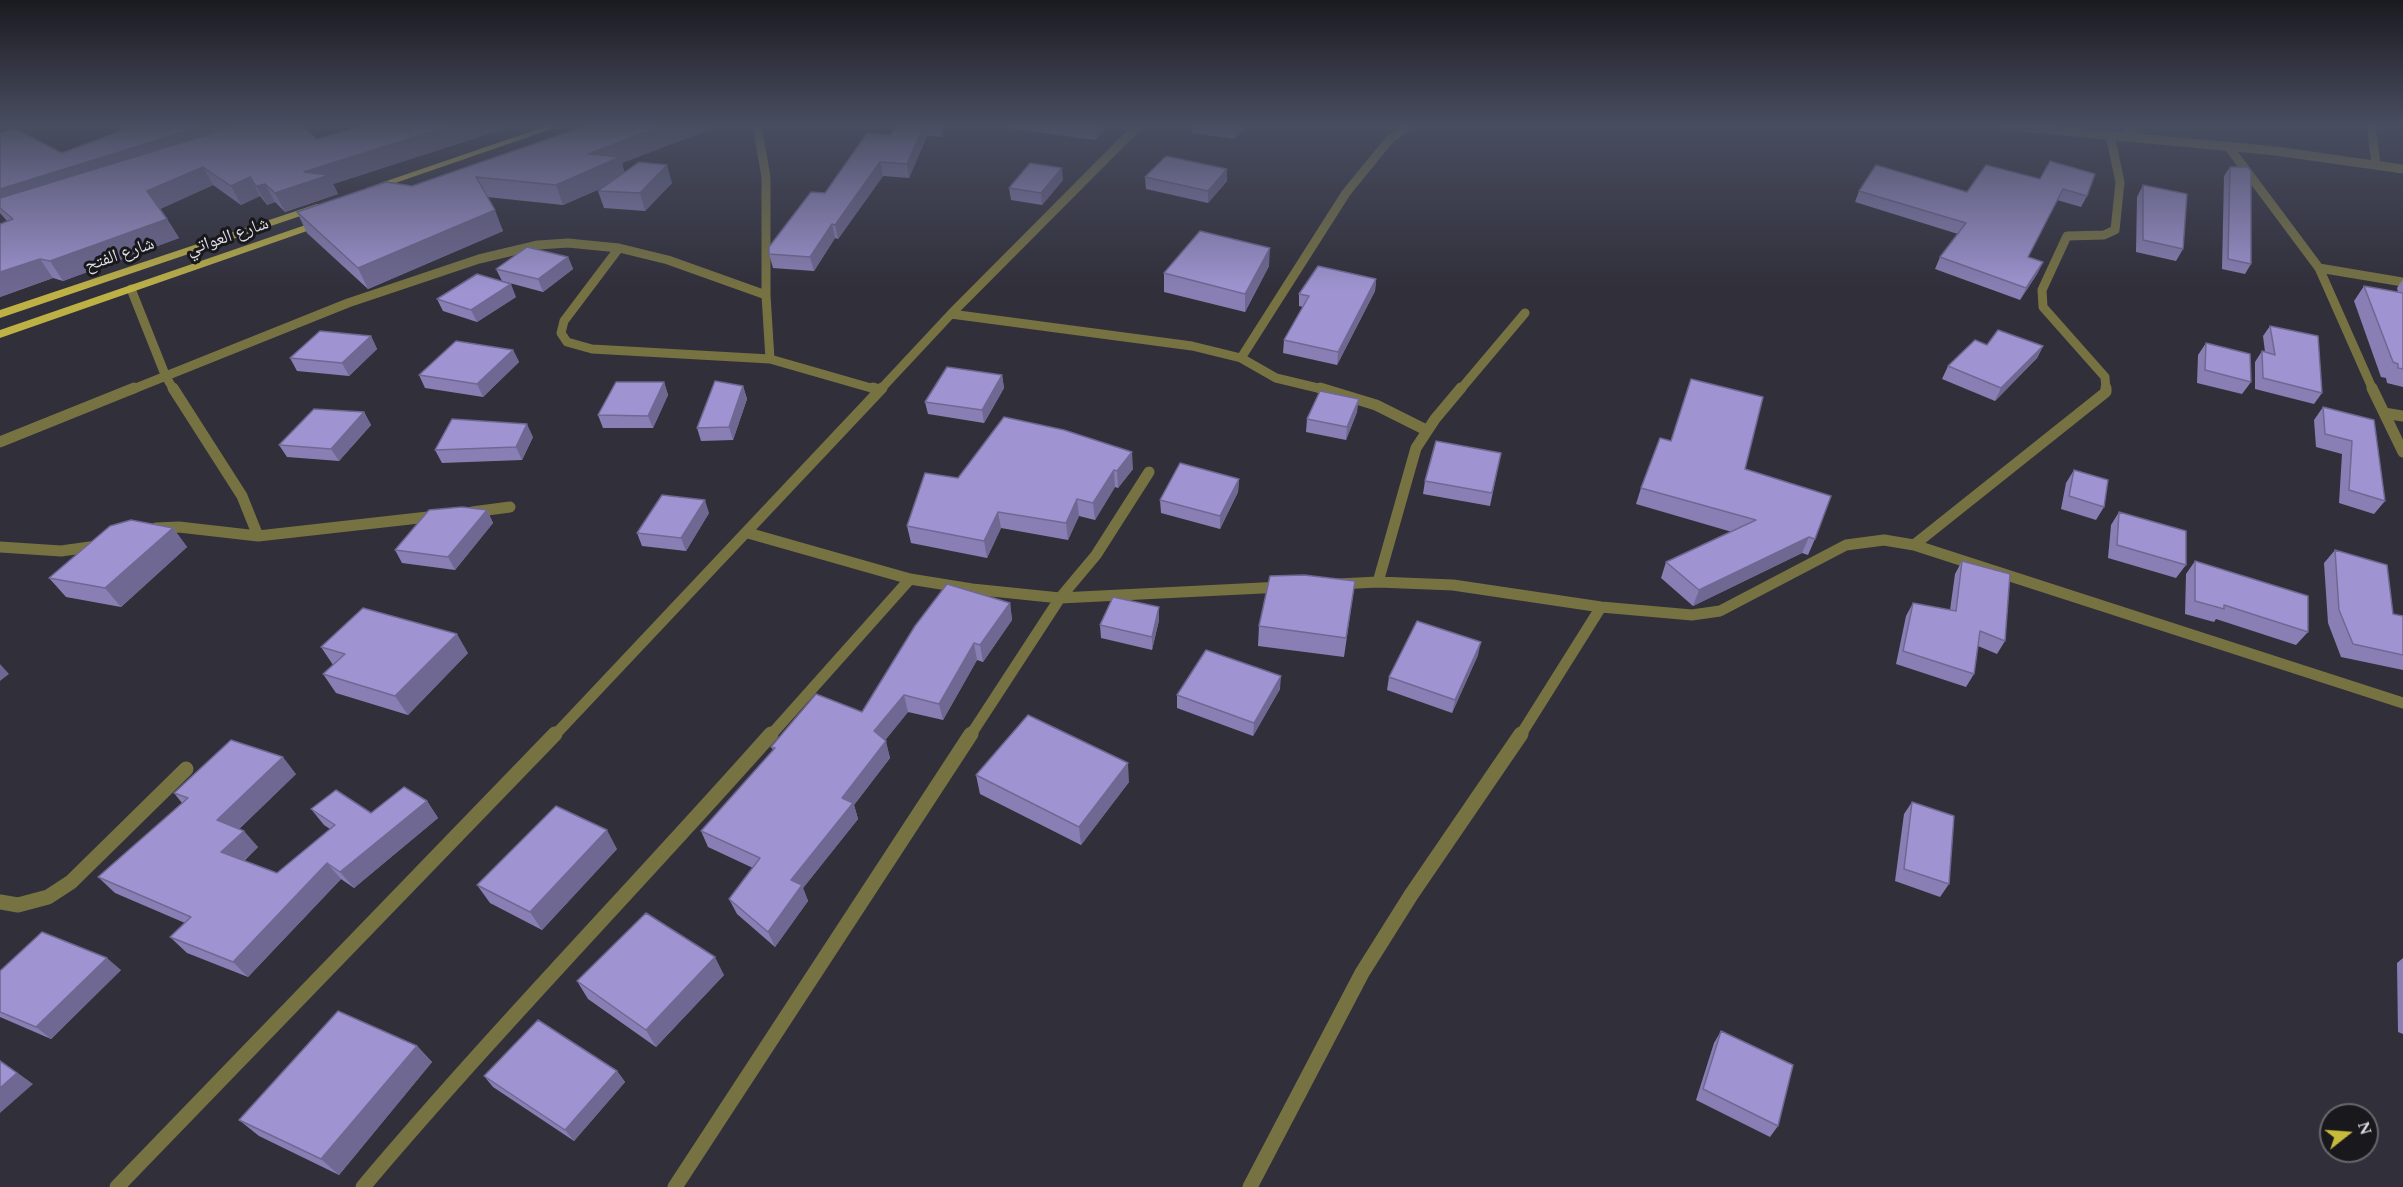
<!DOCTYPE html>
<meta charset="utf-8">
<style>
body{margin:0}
#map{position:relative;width:2403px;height:1187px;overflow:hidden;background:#312f3a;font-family:Spectral,serif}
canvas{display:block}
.north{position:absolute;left:2319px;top:1103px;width:60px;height:60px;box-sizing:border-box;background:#19181d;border:2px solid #68676d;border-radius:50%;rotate:73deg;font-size:16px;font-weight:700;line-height:24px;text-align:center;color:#dedde4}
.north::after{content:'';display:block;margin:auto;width:21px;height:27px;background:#c8bb3b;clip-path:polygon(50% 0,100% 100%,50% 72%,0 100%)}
</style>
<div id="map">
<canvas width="2403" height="1187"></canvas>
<div class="north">N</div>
</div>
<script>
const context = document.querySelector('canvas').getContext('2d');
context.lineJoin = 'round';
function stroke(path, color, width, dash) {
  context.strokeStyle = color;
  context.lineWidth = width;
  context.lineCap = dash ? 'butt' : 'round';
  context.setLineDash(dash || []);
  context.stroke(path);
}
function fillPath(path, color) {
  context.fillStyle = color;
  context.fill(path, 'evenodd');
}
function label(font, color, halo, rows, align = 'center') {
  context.font = font + ' Spectral,"Noto Naskh Arabic",serif';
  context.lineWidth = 6;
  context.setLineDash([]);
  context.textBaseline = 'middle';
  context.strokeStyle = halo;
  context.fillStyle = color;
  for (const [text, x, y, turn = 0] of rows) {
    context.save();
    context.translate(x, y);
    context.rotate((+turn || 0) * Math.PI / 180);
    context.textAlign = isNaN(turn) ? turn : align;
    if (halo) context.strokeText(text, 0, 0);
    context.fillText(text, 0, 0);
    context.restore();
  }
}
const minorFar2 = new Path2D(`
 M757,125l9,52v118l4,64
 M2126,125l7,12
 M2371,125l5,39
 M2228,146l91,122 54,122
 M619,248l49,12 98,35
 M2319,268l84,14
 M131,289l35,88 8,13
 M951,314l241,32 49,12 35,20 50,12
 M1241,358l105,-165 44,-54 20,-14
 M131,390l217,-87 131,-44 59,-14 30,-2 51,5 -55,73 -3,12 6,9 25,7 178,10 108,31
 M880,390l71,-76 188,-189
 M1460,390l65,-77
 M2106,390l-1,-13 -62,-70 -1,-17 25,-54 37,-1 11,-5 5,-48 -10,-47`);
const minorFar1 = new Path2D(`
 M173,388l69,108 16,40
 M873,388l6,2
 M1320,388l56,17 50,25
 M2372,388l31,64
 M2384,413l19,3
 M0,442l134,-54
 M472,512l38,-5
 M156,528l23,-1 79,9 179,-20
 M748,533l162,46 62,10 88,9 222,-11
 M1914,545l192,-153v-4
 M0,547l61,4 36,-5
 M1378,582l38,-134 19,-29 26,-31
 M1338,584l40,-2 75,3 148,22 91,8 28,-4 126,-66 38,-5 30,5 489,158
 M554,736l328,-348
 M770,736l140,-157
 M970,736l90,-138 36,-43 53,-83
 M1520,736l81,-129`);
const minor = new Path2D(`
 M0,902l18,3 30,-8 23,-15 115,-113
 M117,1187l438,-453
 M363,1187c131,-155 273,-301 408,-453
 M675,1187l296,-453
 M1250,1187l112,-214 49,-78 110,-161`);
const tertiary = new Path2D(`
 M1999,125l277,26 127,18`);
const primary = new Path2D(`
 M550,125h13l-188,65 -9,-2z
 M317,204l4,1v4l-321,109v-8z
 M323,219l5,3 -1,2 -327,114v-8z`);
const wall = new Path2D(`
 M113,125h188l16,14 67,-13 -1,-1h133l-183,59 5,10 -53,18 -10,-10 -8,3 -7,-9 -19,9 -28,-20 -53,24 7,10 12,19 -116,43 -10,-3 -53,19v-73l7,-3 -7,-8v-80l62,20 60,-23z
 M588,125h133l-99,38 2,9 48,11 -27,28 -41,-3 -6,-17 4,-3 -39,17 -76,-8 16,34 -135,58 -61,-56 -10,-21 115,-26z
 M899,125h45l-2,12 -15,-1 -18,42 -26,-2 -45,63 -3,-1 -21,33 -41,-3 -4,-14 121,-119z
 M984,125h123v2l-12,13z
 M1192,125h56l-14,14 -42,-6z
 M2158,125h28l-1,2z
 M2230,167l21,97 -6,10 -23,-5 2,-93z
 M1145,177l82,4 -19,22 -62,-14z
 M2040,179l47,17 -6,11 -24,-7 -29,57 15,5 -6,12 -17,26 -85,-31 5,-12 18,-23 -103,-32 4,-11 108,1z
 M1063,180l-21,25 -31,-5 -2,-12z
 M2143,185l40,64 -7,12 -40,-9 1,-55z
 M568,257l5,12 -30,23 -41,-11 -6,-12z
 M1269,266l-24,46 -81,-20v-19z
 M1376,279l-1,12 -38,74 -54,-12 1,-13 19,-33 -4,-1v-12z
 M2403,279v108l-16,-4 -1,-5 -5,-1 -27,-76 10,-15 34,6 -1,-4z
 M516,297l-39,25 -34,-11 -6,-12z
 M2270,326l52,67 -8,11 -59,-15v-27l7,-11 3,1 -2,-16z
 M371,336l6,13 -28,27 -52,-5 -7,-13z
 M2206,343l45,39 -9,12 -45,-11 1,-28z
 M1987,345l56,1 -6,12 -42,43 -53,-22 6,-13z
 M513,350l6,12 -36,35 -58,-9 -6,-13z
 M1002,375l2,13 -20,35 -56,-9 -3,-12z
 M664,382l4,13 -15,33h-50l-5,-13z
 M743,386l4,13 -14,41 -32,1 -4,-13z
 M2323,407l51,13 11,81 -11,13 -35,-11 3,-49 -26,-7 -2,-27z
 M364,412l7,13 -32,36 -52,-4 -8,-12z
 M1357,412l-11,28 -40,-8 1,-13z
 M533,437l-11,23 -80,3 -7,-13z
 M1501,453l-11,53 -67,-12 2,-13z
 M1133,469l-15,19 -3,-1 -20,33 -16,-4 -11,24 -67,-12 -14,30 -76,-15 -4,-17 51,-48z
 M1745,469l70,70 -7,16 -6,-2 -109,53 -32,-28 5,-16 66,-30 -96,-28 5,-16z
 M2074,470l30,37 -8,13 -35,-11 5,-26z
 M1239,479l-1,13 -18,37 -59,-16 -1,-13z
 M487,510l6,13 -38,47 -53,-7 -7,-13z
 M2119,512l67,53 -10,13 -68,-20 3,-33z
 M709,513l-23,38 -44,-5 -5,-13z
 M173,528l14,19 -66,60 -55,-10 -17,-19z
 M2335,550l58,64 10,2v54l-62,-13 -13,-34 -4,-60z
 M1962,561l43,80 -8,13 -19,-8 -4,28 -8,13 -70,-23 10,-48 7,-13 37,7 5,-36z
 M2195,561l113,71 -12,13 -80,-26 -2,3 -29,-8 1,-40z
 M1355,581l-11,76 -86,-11 1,-20z
 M1010,603l2,17 -29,42 -6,-2 -34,60 -35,-8 -23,28 5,18 -36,47 4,14 -55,69 5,13 -33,46 -38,-33 -8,-15 24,-31 -45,-21 -7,-16 72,-81 -2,-3 91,-35z
 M1159,607v13l-7,30 -51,-12 -1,-13z
 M321,647l147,6 -60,62 -72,-22 -13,-19 10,-9z
 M1478,655l-26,58 -65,-23 2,-13z
 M1280,689l-27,47 -76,-28v-13z
 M296,774l-57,55 19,18 -14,14 33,12 53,-44 -6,-4 -13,-16 60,4 56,-12 11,17 -84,70 -13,-9 -93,98 -61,-24 -17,-16 15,-14 -70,-30 -17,-16 84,-74 -8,-10z
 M976,775l153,7 -48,63 -101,-51z
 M1912,802l37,82 -9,13 -45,-16 9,-67z
 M617,849l-75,81 -52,-27 -13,-18z
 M2403,958v76l-5,-2 -1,-69z
 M121,970l-70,69 -51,-22v-46z
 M724,975l-68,72 -68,-48 -11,-18z
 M1721,1031l57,95 -8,11 -74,-37 18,-57z
 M417,1046l15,16 -93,113 -80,-39 -20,-16z
 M617,1071l8,11 -51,59 -81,-54 -9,-11z`);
const shadedWall = new Path2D(`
 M206,125h56l-262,83v-19z
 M452,125h64l-183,59 5,10 -53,18 -10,-19 29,-21z
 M665,125h56l-99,38 4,14 -63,28 -7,-20 32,-31z
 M924,125h2l1,11 -18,42 -2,-14z
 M940,125h4l-2,12z
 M1097,125h10v2l-12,13v-13z
 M1234,125h14l-14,14z
 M880,162l3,14 -45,63 -3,-14z
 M667,165l5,18 -27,28 -5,-18z
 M203,167l10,18 -55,25 -11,-19z
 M1062,168l1,12 -21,25 -1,-12z
 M1227,169v12l-19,22v-12z
 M250,177l10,19 -19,9 -10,-19z
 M265,184l10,18 -8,3 -11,-19z
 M495,210l8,21 -135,58 -10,-21z
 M167,219l12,19 -116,43 -13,-20z
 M832,224l3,14 -21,33 -4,-14z
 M1270,248l-1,18 -24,46v-18z
 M568,257l5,12 -30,23 -5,-13z
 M40,259l13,19 -53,19v-25z
 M2043,262l-6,12 -17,26 6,-12z
 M1376,279l-1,12 -38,74 1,-13z
 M511,284l5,13 -39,25 -6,-12z
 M371,336l6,13 -28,27 -7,-13z
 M2043,346l-6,12 -42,43 6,-13z
 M513,350l6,12 -36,35 -6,-13z
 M1002,375l2,13 -20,35 -2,-13z
 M664,382l4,13 -15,33 -5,-12z
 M743,386l4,13 -14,41 -4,-13z
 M1359,399l-2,13 -11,28 1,-13z
 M364,412l7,13 -32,36 -8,-12z
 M527,424l6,13 -11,23 -6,-13z
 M1132,452l1,17 -15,19 -1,-17z
 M1114,470l1,17 -20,33 -2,-17z
 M1239,479l-1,13 -18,37v-13z
 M1077,499l2,17 -11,24 -2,-17z
 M705,500l4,13 -23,38 -5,-13z
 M487,510l6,13 -38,47 -7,-13z
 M998,512l3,16 -14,30 -3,-17z
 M173,528l14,19 -66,60 -16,-19z
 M1809,537l-7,16 -109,53 6,-16z
 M1010,603l2,17 -29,42 -3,-17z
 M1159,607v13l-7,30v-13z
 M457,634l11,19 -60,62 -13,-19z
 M1481,642l-3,13 -26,58 3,-13z
 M974,643l3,17 -34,60 -4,-16z
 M0,664l9,10 -9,7z
 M1281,676l-1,13 -27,47 1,-13z
 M904,695l4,17 -29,36 -5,-17z
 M886,741l4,17 -36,47 4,14 -55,69 5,13 -33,46 -7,-15 23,-52 51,-82z
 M283,757l13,17 -64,62 -15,-16z
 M1128,763l1,19 -48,63 -2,-18z
 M427,801l11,17 -84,70 -14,-16z
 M607,830l10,19 -75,81 -12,-18z
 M244,831l14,16 -23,21 -14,-16z
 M327,863l14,16 -93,98 -15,-15z
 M715,957l9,18 -68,72 -10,-17z
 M107,958l14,12 -70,69 -15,-12z
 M417,1046l15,16 -93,113 -18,-16z
 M0,1060l33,24 -33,29z
 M617,1071l8,11 -51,59 -9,-11z`);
const building = new Path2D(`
 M131,125h75l-206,64v-56l14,-5 48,25 71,-27z
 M239,125h62l16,14 49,-14h14l32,7 -10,-7h50l-148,47 25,3 -54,18 -10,-9 -9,2 -6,-9 -19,9 -28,-19 -56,24 20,28 -117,42 -10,-2 -40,13v-48l13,-5 -13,-11v-10z
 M588,125h77l-77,29 32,3 -64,28 -80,-8 19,33 -137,58 -61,-56 89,-30 26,4z
 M899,125h25l-17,39 -27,-2 -45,63 -3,-1 -22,33 -41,-3v-7l42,-55 14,1 42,-60 23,2z
 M1078,125h19l-2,2z
 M1166,156l61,13 -19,22 -63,-14z
 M2050,161l45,13 -8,22 -24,-7 -35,68 15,5 -17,26 -86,-31 26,-34 -107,-32 17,-26 91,27 19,-27 54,14z
 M639,162l28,3 -27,28 -42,-2z
 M1030,163l32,5 -21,25 -32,-5z
 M2230,167h18l3,4v93l-23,-5z
 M2143,185l44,9 -4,55 -40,-9z
 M1200,231l70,17 -25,46 -81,-21z
 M527,247l41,10 -30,22 -42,-10z
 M1318,266l58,13 -38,73 -54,-12 25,-44 -10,-2z
 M477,274l34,10 -40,26 -34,-11z
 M2364,286l39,7v76l-5,-1v-4l-5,-2z
 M2270,326l48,10 4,57 -59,-15 -1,-27 13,4z
 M1998,330l45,16 -42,42 -53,-22 27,-26 12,5z
 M320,331l51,5 -29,27 -52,-5z
 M456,341l57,9 -36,34 -58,-9z
 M2206,343l44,11 1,28 -46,-12z
 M947,367l55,8 -20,35 -57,-8z
 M1691,379l72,18 -18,72 86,27 -16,43 -6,-2 -110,53 -33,-28 90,-42 -115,-32 19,-50 11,3z
 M715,381l28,5 -14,41 -32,1z
 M616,382h48l-16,34 -50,-1z
 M1320,391l39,8 -12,28 -40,-8z
 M2323,407l51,13 11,81 -36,-11 3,-49 -27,-7z
 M314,409l50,3 -33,37 -52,-4z
 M1004,417l60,13 68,22 -15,19 -3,-1 -21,33 -16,-4 -11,24 -68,-11 -14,29 -77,-15 18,-53 33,5z
 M452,419l75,5 -11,23 -81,3z
 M1436,441l65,12 -9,40 -67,-12z
 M1180,463l59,16 -19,37 -60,-16z
 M2074,470l34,10 -4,27 -35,-11z
 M662,495l43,5 -24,38 -44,-5z
 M462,507l25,3 -39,47 -53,-7 34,-40z
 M2119,512l67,19v34l-69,-20z
 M131,520l42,8 -68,60 -56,-10 61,-52z
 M2335,550l52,15 6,49 10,2v39l-50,-11 -14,-34z
 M1962,561l48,13 -5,67 -25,-10 -6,43 -71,-23 10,-48 43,8z
 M2195,561l113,35v36l-84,-27v4l-29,-8z
 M1304,575l51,6 -9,57 -87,-12 11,-50z
 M947,584l63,19 -30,42 -6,-2 -35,61 -35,-9 -30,36 12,10 -44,57 11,5 -62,77 11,5 -34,47 -39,-33 31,-41 -59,-27 74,-83 -4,-1 45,-53 46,18 53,-86z
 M1113,597l46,10 -7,30 -52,-12z
 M363,608l94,26 -62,62 -72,-22 22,-20 -24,-7z
 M1417,621l64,21 -26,58 -66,-23z
 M1206,650l75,26 -27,47 -77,-28z
 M1028,715l100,48 -49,64 -103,-52z
 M231,740l52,17 -66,63 27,11 -23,21 56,21 58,-48 -24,-16 25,-19 35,23 33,-26 23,14 -87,71 -13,-9 -94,99 -63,-25 21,-20 -93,-40 90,-79 -14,-5z
 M1912,802l42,14 -5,68 -45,-15z
 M556,806l51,24 -77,82 -53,-27z
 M646,913l69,44 -69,73 -69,-49z
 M42,932l65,26 -71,69 -36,-15v-41z
 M338,1011l79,35 -96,113 -82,-39z
 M538,1020l79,51 -52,59 -81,-54z
 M1721,1031l72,34 -15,61 -75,-37z
 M0,1061l17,12 -17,15z`);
const farStreetnames = [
 ["شارع العواتي",228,238,-19],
 ["شارع الفتح",120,256,-19]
];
stroke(minorFar2, '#777242', 9);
stroke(minorFar1, '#777242', 11);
stroke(minor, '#777242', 15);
stroke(tertiary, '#777242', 9);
fillPath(primary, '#bdb146');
fillPath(wall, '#897fb4');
fillPath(shadedWall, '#6f6892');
fillPath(building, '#9f94d1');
stroke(building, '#6f6892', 1.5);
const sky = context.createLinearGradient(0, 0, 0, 291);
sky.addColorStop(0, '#1b1a20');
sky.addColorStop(0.43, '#484d60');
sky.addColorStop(1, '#484d6000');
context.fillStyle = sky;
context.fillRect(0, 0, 2403, 291);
label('18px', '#dedde4', '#19181d', farStreetnames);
</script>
